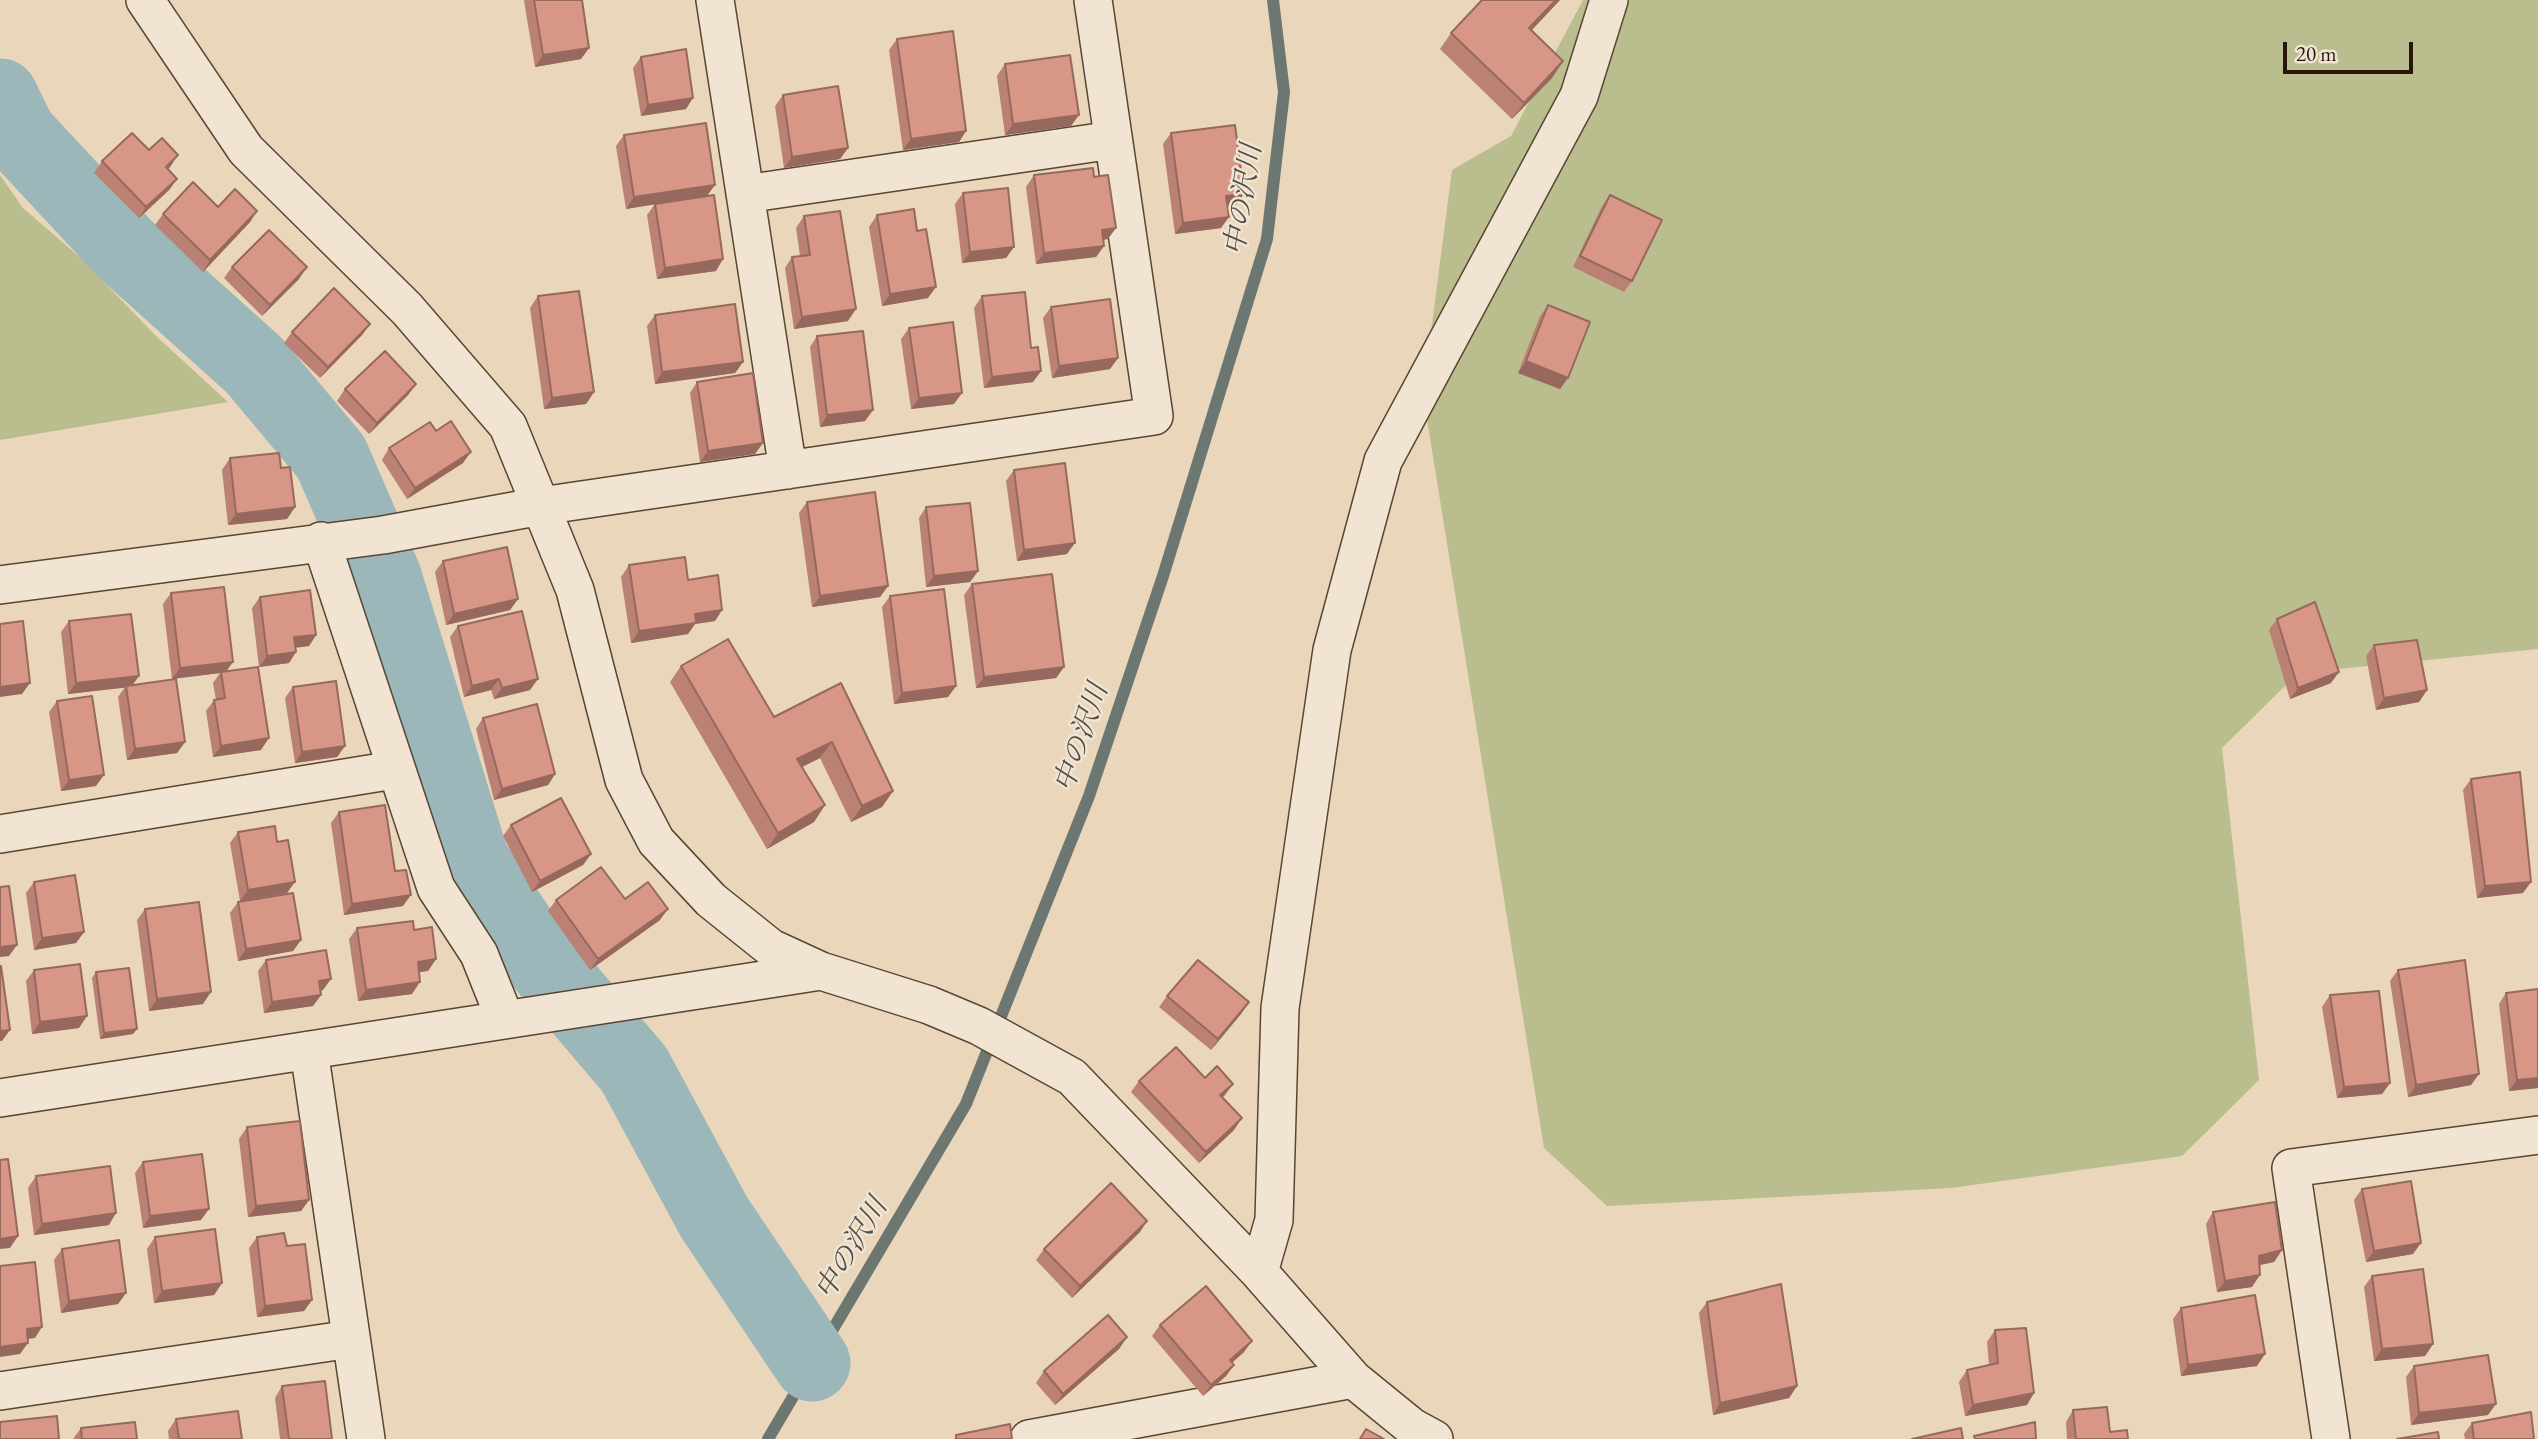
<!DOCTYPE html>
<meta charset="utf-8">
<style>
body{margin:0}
#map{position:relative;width:2538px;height:1439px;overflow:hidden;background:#ead6ba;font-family:"EB Garamond",serif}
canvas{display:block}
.scale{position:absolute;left:2283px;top:42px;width:130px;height:32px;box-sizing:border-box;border:4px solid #281606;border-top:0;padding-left:9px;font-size:21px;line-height:24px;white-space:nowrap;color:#281606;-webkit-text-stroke:5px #f1e4d2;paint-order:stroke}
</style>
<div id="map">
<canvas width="2538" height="1439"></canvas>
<div class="scale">20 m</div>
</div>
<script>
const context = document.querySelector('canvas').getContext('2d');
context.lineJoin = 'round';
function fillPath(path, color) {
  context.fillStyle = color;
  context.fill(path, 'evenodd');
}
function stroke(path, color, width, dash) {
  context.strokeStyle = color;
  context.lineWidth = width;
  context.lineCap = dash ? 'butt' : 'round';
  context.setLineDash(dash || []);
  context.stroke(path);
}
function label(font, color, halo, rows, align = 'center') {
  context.font = font + ' "EB Garamond","Noto Serif JP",serif';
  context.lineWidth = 5;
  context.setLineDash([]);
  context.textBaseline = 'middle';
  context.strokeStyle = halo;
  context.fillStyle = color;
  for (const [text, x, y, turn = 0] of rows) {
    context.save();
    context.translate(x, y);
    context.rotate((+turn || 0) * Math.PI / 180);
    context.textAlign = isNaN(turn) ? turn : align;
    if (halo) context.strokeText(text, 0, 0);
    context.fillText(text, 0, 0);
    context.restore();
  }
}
const green = new Path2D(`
 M1583,0h955v649l-240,24 -76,75 37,332 -77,76 -231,32 -344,18 -63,-58 -121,-754 29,-224 59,-34z
 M0,175l23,33 59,51 73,76 73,67 -228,38z`);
const stream = new Path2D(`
 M768,1439l198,-335 123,-308 74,-220 104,-337 17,-147 -11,-92`);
const river = new Path2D(`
 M0,97l18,37 107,115 129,116 77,92 52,120 88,284 58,85 105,123 80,148 98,146`);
const street = new Path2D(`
 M145,0l101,150 161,159 101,117 67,164 49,190 32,61 55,59 60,48 50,23 108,34 50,21 93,51 187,195 94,107 59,48 22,12
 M715,0l73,470
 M745,194l368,-54
 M321,541l115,347 43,66 26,65
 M0,585l383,-50 158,-29 613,-90 -61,-416
 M0,834l394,-64
 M309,1050l57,389
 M0,1098l821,-127
 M1259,1272l15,-52 6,-212 52,-358 51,-189 196,-365 30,-96
 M0,1391l351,-52
 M1029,1439l324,-60
 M2331,1439l-40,-271 247,-33`);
const wall = new Path2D(`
 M525,0h57l7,48 -8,11 -46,8 -11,-66z
 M1482,0h78l-29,30 32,31 -11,17 -40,41 -72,-70 11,-16z
 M897,39l69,92 -7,11 -56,8 -14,-100z
 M641,57l45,52 -45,7 -8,-48z
 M1005,64l66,62 -66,9 -8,-59z
 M783,95l65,53 -8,11 -56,9 -9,-62z
 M1171,133l65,72 -9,1 -6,22 -46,6 -12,-90z
 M624,135l83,61 9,75 -59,8 -10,-64 8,-11 -29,5 -10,-63z
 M149,150l21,17 -2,2 9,10 -8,11 -30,28 -45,-45 8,-12z
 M1034,175l60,2 14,62 -5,1 1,6 -8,11 -60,7 -10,-77z
 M963,193l51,54 -8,11 -44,5 -7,-59z
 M1610,195l22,86 -8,11 -51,-25 29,-61z
 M257,211l-7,11 -47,50 -48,-47 8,-11z
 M877,215l51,83 -46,8 -13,-79z
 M804,216l44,105 -54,8 -9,-61 7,-11 8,-1 -4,-28z
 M232,267l67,12 -37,37 -38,-38z
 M538,296l56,96 -8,12 -42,5 -14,-101z
 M982,296l59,75 -8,11 -49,6 -10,-80z
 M1548,305l20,73 -8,11 -42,-16 22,-57z
 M1051,307l67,51 -8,11 -58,9 -9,-60z
 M655,315l88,47 -8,11 -80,11 -8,-58z
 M370,324l-8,11 -42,43 -36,-35 8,-11z
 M909,328l45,76 -43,5 -10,-70z
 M817,336l56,74 -8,11 -45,6 -10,-80z
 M697,382l58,72 -55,8 -10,-69z
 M416,384l-8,11 -39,39 -32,-33 8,-12z
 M436,431l27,32 -56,36 -25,-39 7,-12z
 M230,458l51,10 14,39 -8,12 -59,6 -6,-55z
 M1014,470l53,84 -50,7 -11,-80z
 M807,502l81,84 -8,11 -68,10 -13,-94z
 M926,507l52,64 -8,11 -44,5 -7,-69z
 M443,561l75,38 -8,11 -64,15 -11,-53z
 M629,565l59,15 34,30 -7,11 -20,3 -7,10 -57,9 -10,-66z
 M972,584l92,83 -8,11 -80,10 -12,-93z
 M171,593l62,69 -7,9 35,79 -48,7 -7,-46 8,-11h2l-3,-17 7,-10 -48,6 -9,-75z
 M890,596l66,90 -8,11 -54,7 -12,-97z
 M260,597l56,38 -7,11 -13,1v5l-7,11 -30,4 -7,-59z
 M2277,619l54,64 -41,16 -21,-69z
 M69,621l70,55 -7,9 53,57 -8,11 -50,7 -9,-63 7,-10 -57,7 -7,-62z
 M458,626l72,64 -36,9 -3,-9 -27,7 -14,-60z
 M2374,645l53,45 -8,12 -43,8 -10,-54z
 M681,666l93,51 67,-34 52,108 -11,16 -31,15 -31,-64 -18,9 23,38 -11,17 -47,27 -97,-167z
 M293,687l52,59 -8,11 -42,6 -10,-65z
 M57,701l39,85 -35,5 -12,-79z
 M483,718l72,56 -7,11 -54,15 -18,-71z
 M2471,779l52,114 -46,5 -14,-108z
 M339,812l56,59 8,35 -59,9 -13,-92z
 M511,825l80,29 -8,11 -51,27 -29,-56z
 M238,832l49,61 -47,8 -10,-58z
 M34,882l50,50 -8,11 -42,7 -8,-57z
 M625,899l35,21 -70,50 -42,-59 8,-11z
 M238,902l63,38 -8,11 -55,10 -8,-48z
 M145,909l58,95 -54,7 -12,-91z
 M357,928l57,2 22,29 -8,12 -9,1 -7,22 -54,7 -9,-62z
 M266,960l57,30 -3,1 1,4 -8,11 -49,7 -6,-42z
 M34,970l45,58 -47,6 -6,-53z
 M2398,970l81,104 -8,11 -63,12 -18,-116z
 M96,972l37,62 -33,5 -8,-61z
 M2538,989v99l-29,3 -10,-87 7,-11z
 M2330,995l60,88 -8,11 -45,4 -15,-91z
 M1167,996l82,6 -8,12 -30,36 -52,-43z
 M1205,1078l28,6 -11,14 12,32 -35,33 -68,-71 8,-11z
 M247,1127l62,73 -8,11 -53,6 -9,-78z
 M143,1162l58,58 -58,8 -8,-55z
 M36,1176l73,49 -75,10 -6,-47z
 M2362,1189l51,65 -47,8 -12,-62z
 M2213,1212l69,38 -8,12 -15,3 -7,22 -35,5 -11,-68z
 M1140,1232l-68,66 -36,-38 8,-11z
 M155,1237l67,46 -8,12 -60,8 -7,-54z
 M257,1237l55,63 -8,11 -47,6 -8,-69z
 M62,1249l64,44 -8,11 -57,9 -7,-53z
 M2372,1276l61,68 -8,12 -51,5 -10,-74z
 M1707,1302l90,84 -8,12 -76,17 -14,-102z
 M2181,1308l76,58 -76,10 -8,-57z
 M1160,1325l84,27 -12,11 2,2 -8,11 -23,20 -51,-60z
 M1995,1330l32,75 -62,11 -6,-34 8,-12 22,-5 -2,-23z
 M1127,1337l-8,12 -64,56 -19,-22 8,-12z
 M2414,1366l74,49 -77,10 -5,-48z
 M282,1386l50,53h-52l-5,-41z
 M2073,1410l37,22 18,7h-61l-1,-17z
 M176,1419l66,20h-73l-1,-8z
 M2472,1423l62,16h-69l-1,-5z
 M81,1428l56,11h-64z`);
const shadedWall = new Path2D(`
 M1556,0h4l-42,45 11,-17z
 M589,48l-8,11 -46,8 8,-12z
 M1563,61l-11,17 -40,41 12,-16z
 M693,98l-7,11 -45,7 7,-11z
 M1079,115l-8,11 -66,9 8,-11z
 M966,131l-7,11 -56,8 8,-11z
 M848,148l-8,11 -56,9 8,-11z
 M178,155l-8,12 -12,11 8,-11z
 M177,179l-8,11 -30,28 7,-11z
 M715,185l-8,11 -81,13 8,-12z
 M1244,194l-8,11 -18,3 8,-12z
 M257,211l-7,11 -47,50 7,-12z
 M1229,217l-8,11 -46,6 8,-11z
 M1116,228l-8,11 -14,2 8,-11z
 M1104,246l-8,11 -60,7 8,-11z
 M1014,247l-8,11 -44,5 8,-11z
 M723,259l-7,12 -59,8 8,-11z
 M307,267l-8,12 -37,37 8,-11z
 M936,287l-8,11 -46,8 8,-12z
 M856,309l-8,12 -54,8 8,-12z
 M370,324l-8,11 -42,43 8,-11z
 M1118,358l-8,11 -58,9 7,-12z
 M1526,361l42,17 -8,11 -42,-16z
 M743,362l-8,11 -80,11 7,-12z
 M1041,371l-8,11 -49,6 8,-11z
 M416,384l-8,11 -39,39 8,-11z
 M594,392l-8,12 -42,5 8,-11z
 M962,393l-8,11 -43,5 8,-11z
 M873,410l-8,11 -45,6 7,-12z
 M763,443l-8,11 -55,8 8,-11z
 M471,452l-8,11 -56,36 8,-11z
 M295,507l-8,12 -59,6 8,-11z
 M1075,543l-8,11 -50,7 7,-11z
 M978,571l-8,11 -44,5 8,-11z
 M888,586l-8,11 -68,10 8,-11z
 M518,599l-8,11 -64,15 8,-11z
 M722,610l-7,11 -20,3 -7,10 -57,9 8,-12 56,-17z
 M316,635l-7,11 -23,3 8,-12z
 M296,652l-7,11 -30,4 8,-11z
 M233,662l-8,11 -4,-1 -1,1 -48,6 8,-11z
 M1064,667l-8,11 -80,10 8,-11z
 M2339,672l-8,11 -41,16 8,-11z
 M139,676l-8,11 -63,7 8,-11z
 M499,679l-8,11 -27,7 8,-11z
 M538,679l-8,11 -36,9 8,-11z
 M30,683l-8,11 -22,3v-10z
 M956,686l-8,11 -54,7 8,-11z
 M2427,690l-8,12 -43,8 8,-12z
 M269,738l-8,12 -48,7 8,-11z
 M185,742l-8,11 -50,7 8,-11z
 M832,742l-12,16 -34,17 11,-16z
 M345,746l-8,11 -42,6 7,-11z
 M555,774l-7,11 -54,15 8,-11z
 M104,775l-8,11 -35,5 8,-11z
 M893,791l-11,16 -31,15 11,-16z
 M825,805l-11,17 -47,27 11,-16z
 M591,854l-8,11 -51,27 8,-11z
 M295,882l-8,11 -47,8 8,-11z
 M2531,882l-8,11 -46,5 8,-12z
 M411,895l-8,11 -59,9 8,-11z
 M668,909l-8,11 -70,50 8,-11z
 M84,932l-8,11 -42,7 8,-12z
 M301,940l-8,11 -55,10 8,-12z
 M17,945l-8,11 -9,1v-10z
 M436,959l-8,12 -18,2 8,-11z
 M331,979l-8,11 -12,3 8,-12z
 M420,982l-8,12 -54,7 8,-11z
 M211,992l-8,12 -54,7 8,-12z
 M321,995l-8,11 -49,7 8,-11z
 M1249,1002l-8,12 -30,36 7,-11z
 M87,1016l-8,12 -47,6 8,-12z
 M137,1029l-4,5 -33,5 4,-6z
 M10,1030l-8,11h-2v-10z
 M2479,1074l-8,11 -63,12 8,-12z
 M2538,1078v10l-29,3 8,-11z
 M2390,1083l-8,11 -45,4 7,-11z
 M1233,1084l-8,11 -13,12 8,-12z
 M1242,1118l-8,12 -35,33 7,-11z
 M309,1200l-8,11 -53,6 8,-11z
 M209,1209l-8,11 -58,8 7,-12z
 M116,1213l-7,12 -75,10 8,-11z
 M1147,1221l-7,11 -68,66 8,-12z
 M18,1236l-8,12 -10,1v-10z
 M2421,1243l-8,11 -47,8 8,-11z
 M2282,1250l-8,12 -23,5 8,-11z
 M2260,1275l-8,12 -35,5 8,-11z
 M222,1283l-8,12 -60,8 8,-12z
 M126,1293l-8,11 -57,9 8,-12z
 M312,1300l-8,11 -47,6 8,-11z
 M42,1327l-7,11 -16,2 8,-11z
 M1127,1337l-8,12 -64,56 8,-11z
 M1252,1341l-8,11 -22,19 8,-11z
 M28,1343l-8,11 -20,3v-10z
 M2433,1344l-8,12 -51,5 8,-12z
 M2265,1354l-8,12 -76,10 7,-11z
 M1234,1365l-8,11 -23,20 8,-11z
 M1797,1386l-8,12 -76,17 7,-12z
 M2034,1393l-7,12 -62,11 8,-11z
 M2496,1404l-8,11 -77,10 8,-12z`);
const building = new Path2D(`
 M534,0h48l7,48 -46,7z
 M1482,0h74l-27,28 34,33 -39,42 -73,-70z
 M953,31l13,100 -55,8 -14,-100z
 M686,49l7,49 -45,7 -7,-48z
 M1070,55l9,60 -66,9 -8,-60z
 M838,86l10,62 -56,9 -9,-62z
 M706,123l9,62 -81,12 -10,-62z
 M1235,125l9,69 -18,2 3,21 -46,6 -12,-90z
 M132,133l17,17 13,-12 16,17 -12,12 11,12 -31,28 -44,-46z
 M1093,168l1,9 14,-2 8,53 -14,2 2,16 -60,7 -10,-78z
 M193,182l25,25 17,-18 22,22 -47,49 -47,-46z
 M1008,188l6,59 -44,5 -7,-59z
 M714,195l9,64 -58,9 -10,-64z
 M1610,195l52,25 -30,61 -52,-25z
 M914,209l3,22 9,-2 10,58 -46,7 -13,-79z
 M840,211l16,98 -54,8 -10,-60 18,-2 -6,-39z
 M269,230l38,37 -37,38 -38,-38z
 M334,288l36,36 -42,43 -36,-35z
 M579,291l15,101 -42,6 -14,-102z
 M1025,292l6,56 7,-1 3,24 -49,6 -10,-81z
 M1110,299l8,59 -59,8 -8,-59z
 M735,304l8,58 -81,10 -7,-57z
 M1548,305l42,17 -22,56 -42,-17z
 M953,322l9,71 -43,5 -10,-70z
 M863,331l10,79 -46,5 -10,-79z
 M385,351l31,33 -39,39 -32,-34z
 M753,373l10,70 -55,8 -11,-69z
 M451,421l20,31 -56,36 -26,-40 41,-26 6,9z
 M279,453l2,15 9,-1 5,40 -59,7 -6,-56z
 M1065,463l10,80 -51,7 -10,-80z
 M875,492l13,94 -68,10 -13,-94z
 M970,503l8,68 -44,5 -8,-69z
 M507,547l11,52 -64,15 -11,-53z
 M685,557l3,23 30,-5 4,35 -27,4 1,9 -57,8 -10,-66z
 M1052,574l12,93 -80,10 -12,-93z
 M224,587l9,75 -53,6 -9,-75z
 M944,589l12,97 -54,7 -12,-97z
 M310,590l6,45 -22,2 2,15 -29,4 -7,-59z
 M2315,602l24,70 -41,16 -21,-69z
 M522,611l16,68 -36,9 -3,-9 -27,7 -14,-60z
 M131,614l8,62 -63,7 -7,-62z
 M23,621l7,62 -30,4v-63z
 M728,639l46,78 67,-34 52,108 -31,15 -30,-64 -35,17 28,46 -47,28 -97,-167z
 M2417,640l10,50 -43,8 -10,-53z
 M258,667l11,71 -48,8 -7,-46 11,-2 -4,-26z
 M176,679l9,63 -50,7 -9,-63z
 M336,681l9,65 -43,6 -9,-65z
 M92,696l12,79 -35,5 -12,-79z
 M537,704l18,70 -53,15 -19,-71z
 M2520,772l11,110 -46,4 -14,-107z
 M561,798l30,56 -51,27 -29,-56z
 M385,805l10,66 11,-1 5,25 -59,9 -13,-92z
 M275,826l2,16 11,-2 7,42 -47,8 -10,-58z
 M601,867l24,32 23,-17 20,27 -70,50 -42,-59z
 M75,875l9,57 -42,6 -8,-56z
 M9,886l8,59 -17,2v-60z
 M293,893l8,47 -55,9 -8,-47z
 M199,902l12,90 -54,7 -12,-90z
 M413,921l1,9 18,-3 4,32 -18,3 2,20 -54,8 -9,-62z
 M326,950l5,29 -12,2 2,14 -49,7 -6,-42z
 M1198,960l51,42 -31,37 -51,-43z
 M2465,960l14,114 -63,11 -18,-115z
 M80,964l7,52 -47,6 -6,-52z
 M0,966h1l9,64 -10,1z
 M129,968l8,61 -33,4 -8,-61z
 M2538,989v89l-21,2 -11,-87z
 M2379,991l11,92 -46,4 -14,-92z
 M1176,1047l29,31 12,-12 16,18 -13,11 22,23 -36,34 -67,-71z
 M300,1121l9,79 -53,6 -9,-79z
 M202,1154l7,55 -59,7 -7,-54z
 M8,1159l10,77 -18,3v-79z
 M110,1166l6,47 -74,11 -6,-48z
 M2411,1181l10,62 -47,8 -12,-62z
 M1111,1183l36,38 -67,65 -36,-37z
 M2275,1202l7,48 -23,6 1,19 -35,6 -12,-69z
 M215,1229l7,54 -60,8 -7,-54z
 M284,1233l3,13 18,-2 7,56 -47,6 -8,-69z
 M119,1240l7,53 -57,8 -7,-52z
 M35,1262l7,65 -15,2 1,14 -28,4v-81z
 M2423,1269l10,75 -51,5 -10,-73z
 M1781,1284l16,102 -77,17 -13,-101z
 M1206,1286l46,55 -22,19 4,5 -23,20 -51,-60z
 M2255,1295l10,59 -77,11 -7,-57z
 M1108,1315l19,22 -64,57 -19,-23z
 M2026,1328l8,65 -61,12 -6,-35 31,-7 -3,-33z
 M2488,1355l8,49 -77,9 -5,-47z
 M325,1381l7,58h-43l-7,-53z
 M2107,1407l3,25 17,-2 1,9h-52l-3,-29z
 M238,1411l4,28h-63l-3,-20z
 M2531,1412l3,27h-60l-2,-16z
 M57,1416l2,23h-59v-17z
 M135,1422l2,17h-55l-1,-11z
 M2035,1422l1,17h-61l-1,-3z
 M1010,1424l2,15h-56v-4z
 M1961,1428l2,11h-51z
 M1366,1429l18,10h-24z
 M2438,1432l1,7h-42z`);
const waterNames = [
 ["中の沢川",1244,200,-81],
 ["中の沢川",1082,738,-71],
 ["中の沢川",852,1249,-59]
];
fillPath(green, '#babd8d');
stroke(stream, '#6d7771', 12);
stroke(river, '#9bb7b9', 77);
stroke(street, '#584633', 40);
stroke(street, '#f1e4d2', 37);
fillPath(wall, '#ba8174');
fillPath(shadedWall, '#97695e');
fillPath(building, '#d89687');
stroke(building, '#97695e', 2);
label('italic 28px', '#504e45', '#f1e4d2', waterNames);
</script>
